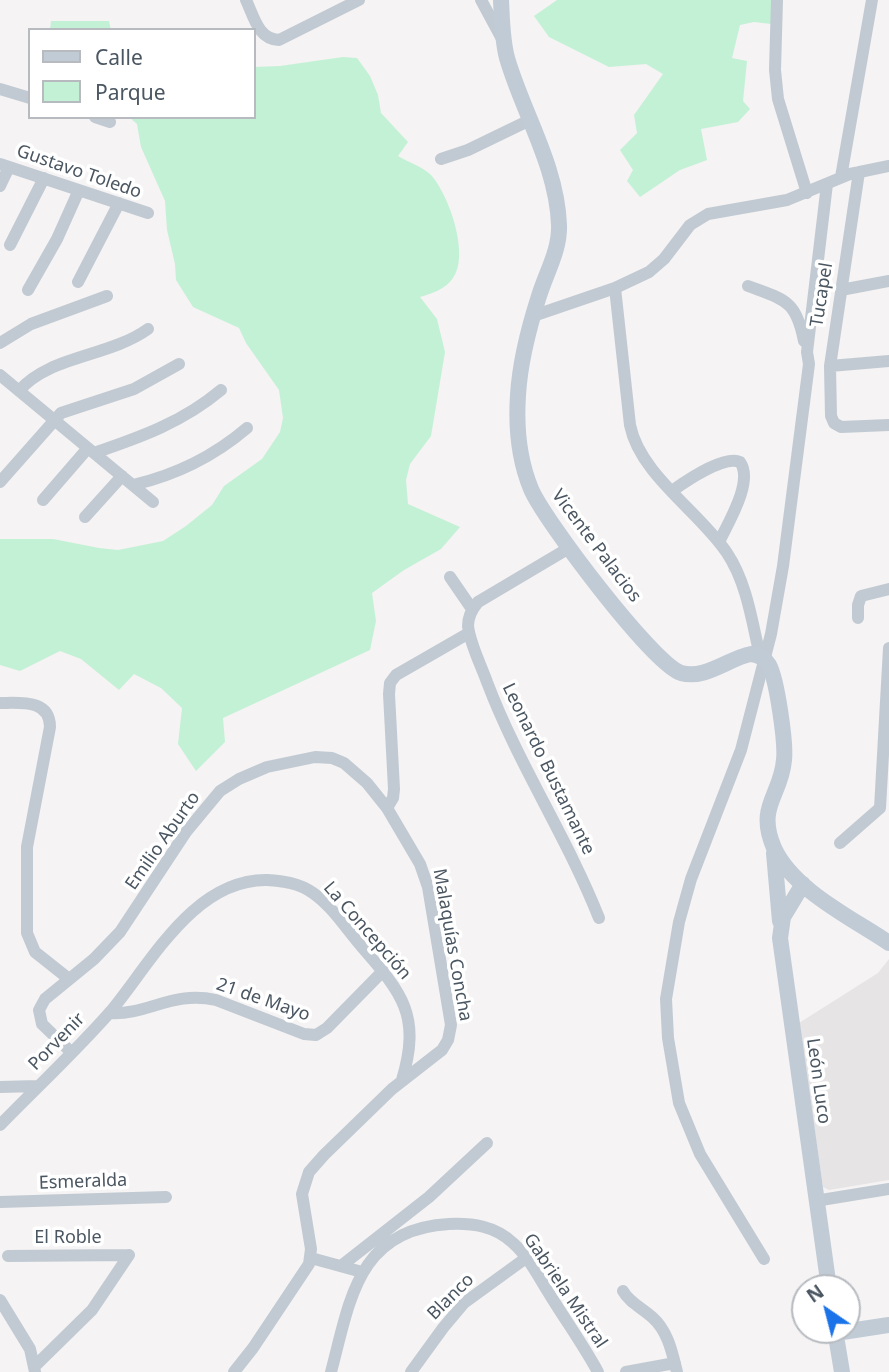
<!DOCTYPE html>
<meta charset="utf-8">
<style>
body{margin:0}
#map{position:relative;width:889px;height:1372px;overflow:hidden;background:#f5f3f3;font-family:"Noto Sans",sans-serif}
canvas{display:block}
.legend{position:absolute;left:28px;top:28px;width:228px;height:91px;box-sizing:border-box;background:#fff;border:2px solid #b7bbc0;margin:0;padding:9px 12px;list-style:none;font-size:21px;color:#4a5661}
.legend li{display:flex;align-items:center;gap:14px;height:35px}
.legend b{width:35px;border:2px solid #b7bbc0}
.north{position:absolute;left:791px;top:1274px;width:70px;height:70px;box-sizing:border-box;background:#fff;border:2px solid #b7bbc0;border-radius:50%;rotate:325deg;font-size:19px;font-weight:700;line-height:28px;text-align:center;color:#4a5661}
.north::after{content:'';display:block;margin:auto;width:24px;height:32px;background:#1a73e8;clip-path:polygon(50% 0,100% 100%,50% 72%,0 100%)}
</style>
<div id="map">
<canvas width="889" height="1372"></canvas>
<ul class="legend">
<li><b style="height:9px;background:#c1cbd6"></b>Calle</li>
<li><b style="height:19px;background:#c3f1d5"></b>Parque</li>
</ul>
<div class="north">N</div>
</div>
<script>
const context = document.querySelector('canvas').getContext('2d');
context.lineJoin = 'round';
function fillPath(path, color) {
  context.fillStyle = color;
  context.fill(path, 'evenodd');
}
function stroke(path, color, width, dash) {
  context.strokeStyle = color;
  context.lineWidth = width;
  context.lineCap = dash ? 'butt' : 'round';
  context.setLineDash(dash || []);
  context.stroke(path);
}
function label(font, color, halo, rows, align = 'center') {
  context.font = font + ' "Noto Sans",sans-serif';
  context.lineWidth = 7;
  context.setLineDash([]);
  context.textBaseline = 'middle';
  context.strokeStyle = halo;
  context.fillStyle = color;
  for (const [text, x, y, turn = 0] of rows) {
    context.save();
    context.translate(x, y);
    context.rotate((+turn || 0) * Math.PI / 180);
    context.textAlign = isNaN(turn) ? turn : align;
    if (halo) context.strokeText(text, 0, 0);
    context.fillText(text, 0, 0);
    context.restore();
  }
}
const education = new Path2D(`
 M889,959v221l-60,10 -6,-3 -24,-164 79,-50z`);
const green = new Path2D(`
 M557,0h214v24l-17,-2 -14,3 -8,33 15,3 -4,40 7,8 -12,13 -37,7 6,31 -27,10 -40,27 -13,-16 6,-11 -13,-20 17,-17 -3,-18 29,-41 -17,-10 -37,3 -60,-30 -15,-21z
 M51,21h58l2,9h-61z
 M343,57l14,1 13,18 8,19 3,18 27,29 -10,14c10,6 25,11 33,19 18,20 39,80 22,103 -7,11 -22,16 -33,19l17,22 8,33 -14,84 -21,28 -4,16 2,24 52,23 -19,22 -37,21 -32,23 4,28 -6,29 -147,68 2,24 -29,29 -18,-27 4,-36 -21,-20 -27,-14 -15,16 -38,-31 -21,-8 -40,20 -20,-6v-126h53l46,9 19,2 45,-9 23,-15 26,-21 12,-19 38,-27 18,-27 3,-14 -4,-28 -33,-47 -7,-15 -46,-21 -17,-27 -1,-16 -8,-34 -2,-29 -24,-54 -4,-23 -8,-7h125v-50l26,-1z`);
const street = new Path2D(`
 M246,0c8,17 12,39 33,40l80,-40
 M481,0l21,39
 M777,0l-2,70 3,29 29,94
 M0,89l30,9
 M95,117l15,5
 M441,159l27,-9 62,-30
 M0,164l148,49
 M859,172l-29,194 1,50 3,7 7,4 48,-2
 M841,177l31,-177
 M0,186l9,-19
 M10,245l34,-67
 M78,282l41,-79
 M748,286c37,14 48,14 56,55
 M615,288l15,137c10,50 70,87 97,128 20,30 25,69 33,103
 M28,290l29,-51 22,-49
 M841,290l48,-9
 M533,316l82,-28 34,-16 15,-13 26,-34 18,-11 79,-14 63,-26 39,-8
 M0,343l31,-19 76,-28
 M830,366l59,-5
 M0,375l153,127
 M19,391c29,-35 90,-34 129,-62
 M94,453c47,-16 89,-31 127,-63
 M0,482l61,-69 73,-24 45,-25
 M133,485c43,-10 80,-28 114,-57
 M672,491c14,-10 52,-36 68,-29 14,19 -12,61 -21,80
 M43,500l45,-52
 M85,517l37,-41
 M569,548l-91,54c-6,7 -10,14 -10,24 2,18 13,39 19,56 31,82 80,155 112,236
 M450,577l22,32
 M858,618v-13l3,-9 28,-7
 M0,703c20,0 50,-4 50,24l-23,120v86l8,19 34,27
 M387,808l6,-10 1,-9 -5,-95 1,-11 6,-8 73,-42
 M840,843l40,-35 9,-160
 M109,1013c38,3 63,-23 107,-13l88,34 12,1 11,-7 56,-57
 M71,1052l-29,-28 -3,-14 6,-11 49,-40 26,-27 66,-100 34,-41 19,-12 28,-12 48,-10 17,1 12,5 23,20 20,25 33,56 8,23 23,138 -3,15 -6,10 -50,39 -68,66 -15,17 -7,22 9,55 -2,15 -56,84 -19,24
 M0,1087l38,-1
 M0,1125c37,-38 76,-74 111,-114 40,-48 83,-132 156,-131 16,1 32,3 46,13 19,13 34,37 49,54 41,47 59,69 40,133
 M815,1201l74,-12
 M0,1202l166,-5
 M8,1256l121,-1
 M311,1258l51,14
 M764,1259l-64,-105 -21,-51 -11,-65 -2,-39 13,-77 12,-43 50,-129 30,-116 12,-68 26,-202 -2,-12 20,-168
 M341,1266l88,-69 58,-54
 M623,1291c6,11 19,17 29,26 16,14 20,35 25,55
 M0,1300l30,49 5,23
 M35,1366l57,-56 37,-55
 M331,1372c19,-71 26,-143 118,-148 24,-1 46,2 64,19 16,14 26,35 37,52 16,26 34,51 48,77
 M411,1372l32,-44 21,-25 62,-45
 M626,1372l49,-9`);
const secondary = new Path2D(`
 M501,0c1,19 1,39 6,58 16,55 50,108 52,167 1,25 -13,48 -20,71 -10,31 -19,66 -21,99 -2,30 1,65 13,94 13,31 122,175 150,184 24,7 48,-15 70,-19 8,1 14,4 18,11 8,15 17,78 15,95 -3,36 -28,46 -10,88 19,42 78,70 115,95
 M774,853l6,68
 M803,884l-20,33 -3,21 49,350
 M835,1330l7,42
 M836,1333l53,-8`);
const streetNames = [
 ["Gustavo Toledo",79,172,19],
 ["Tucapel",822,295,-81],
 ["Vicente Palacios",596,546,53],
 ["Leonardo Bustamante",548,769,64],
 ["Emilio Aburto",163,841,-55],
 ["La Concepción",367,931,49],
 ["Malaquías Concha",452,945,80],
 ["21 de Mayo",263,1000,19],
 ["Porvenir",57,1042,-46],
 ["León Luco",818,1081,82],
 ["Esmeralda",83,1182,-2],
 ["El Roble",68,1238],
 ["Gabriela Mistral",565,1291,56],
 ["Blanco",451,1297,-45]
];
fillPath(education, '#e6e4e5');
fillPath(green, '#c3f1d5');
stroke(street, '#c1cad2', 12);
stroke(secondary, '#c1cbd6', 16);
label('18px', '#4a5661', '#fff', streetNames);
</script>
